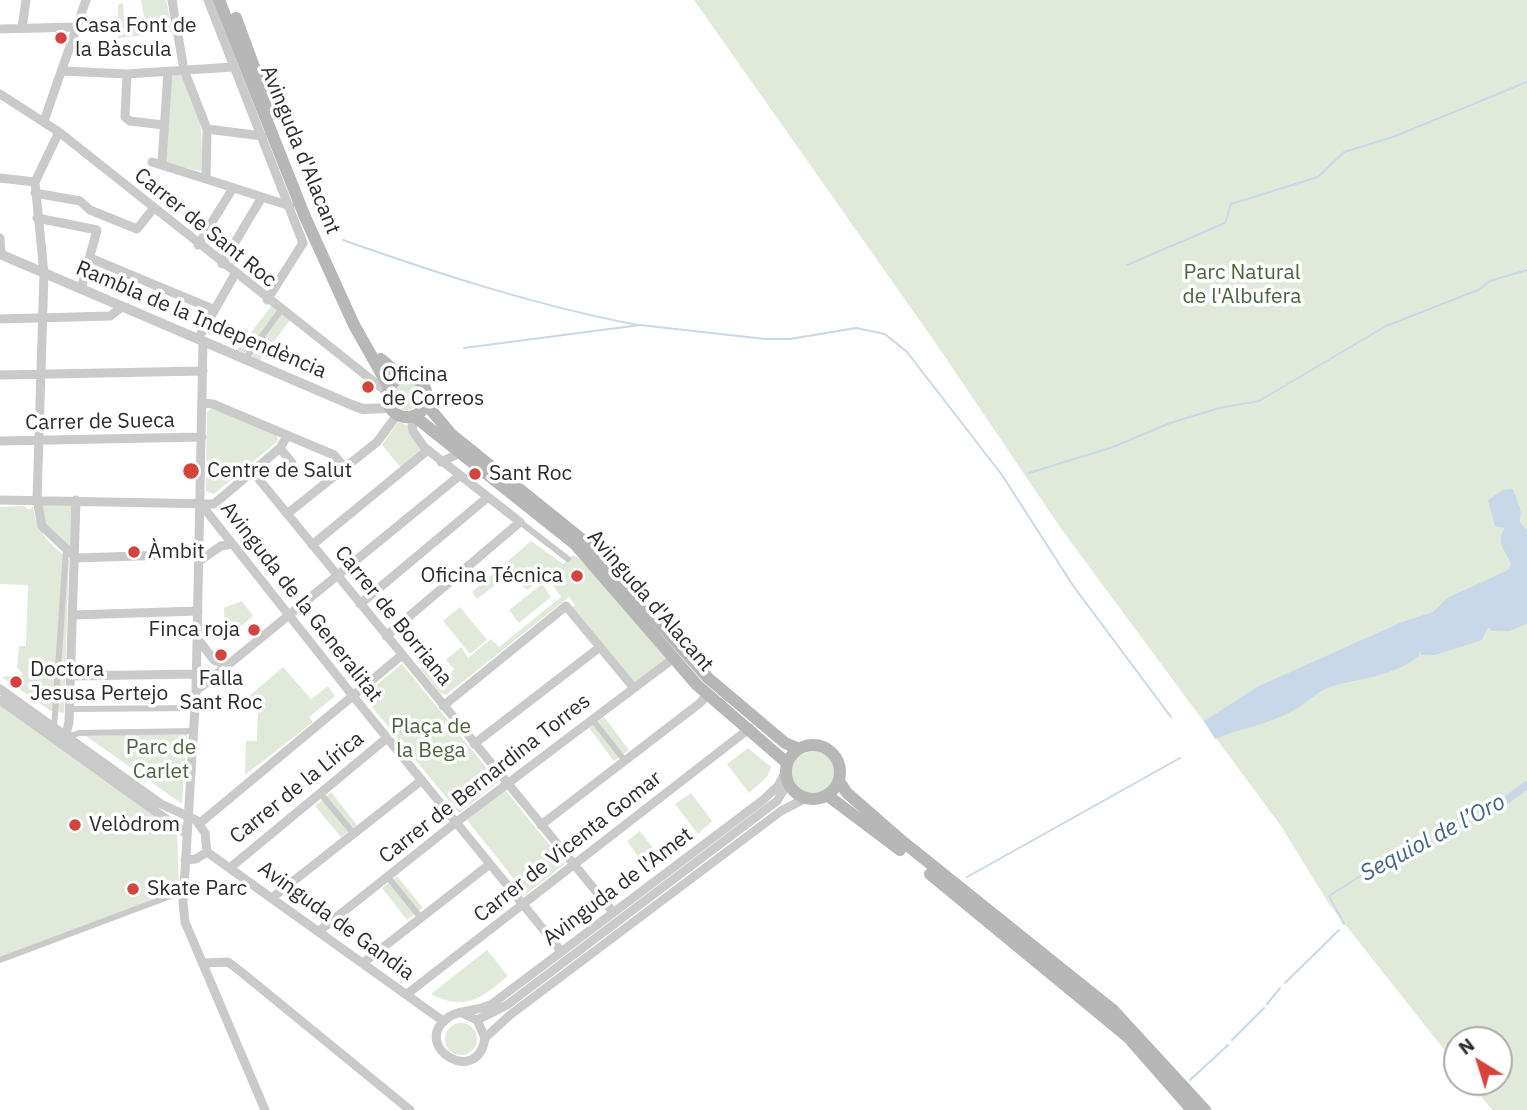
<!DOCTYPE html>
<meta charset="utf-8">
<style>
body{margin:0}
#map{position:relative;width:1527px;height:1110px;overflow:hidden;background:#fff;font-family:"IBM Plex Sans",sans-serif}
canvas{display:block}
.north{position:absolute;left:1443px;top:1026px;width:70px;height:70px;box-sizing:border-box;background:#fff;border:2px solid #ababab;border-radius:50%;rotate:322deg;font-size:19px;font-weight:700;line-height:28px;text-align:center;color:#2d2d2d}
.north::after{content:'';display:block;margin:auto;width:24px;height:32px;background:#d6423c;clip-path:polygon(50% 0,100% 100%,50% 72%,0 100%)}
</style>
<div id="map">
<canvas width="1527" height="1110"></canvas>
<div class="north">N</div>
</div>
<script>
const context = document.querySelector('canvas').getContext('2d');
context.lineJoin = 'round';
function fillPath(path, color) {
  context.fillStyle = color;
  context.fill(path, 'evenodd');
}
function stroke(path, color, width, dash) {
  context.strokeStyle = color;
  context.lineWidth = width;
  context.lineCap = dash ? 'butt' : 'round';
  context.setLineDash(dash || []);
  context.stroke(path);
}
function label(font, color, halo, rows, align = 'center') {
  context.font = font + ' "IBM Plex Sans",sans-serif';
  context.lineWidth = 7;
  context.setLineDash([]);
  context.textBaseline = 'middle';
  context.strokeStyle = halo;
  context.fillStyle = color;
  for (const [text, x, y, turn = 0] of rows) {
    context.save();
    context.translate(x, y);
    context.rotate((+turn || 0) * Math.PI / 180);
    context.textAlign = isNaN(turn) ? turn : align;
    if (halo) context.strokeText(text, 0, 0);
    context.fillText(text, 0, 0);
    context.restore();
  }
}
const green = new Path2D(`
 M141,0h25l7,32 -55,6v-33l5,-2 1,14 6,-1 1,7 14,-2z
 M694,0h833v1110h-35l-22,-28h29v-42h-42v26l-128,-162 -48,-78 -219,-296 -125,-185z
 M174,75h6c24,23 22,66 22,96l-34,-6 -2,-4 5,-84z
 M273,304l18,15 -34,45 -23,-10z
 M392 396a14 14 0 1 1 28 0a14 14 0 1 1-28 0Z
 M214,407l63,28 1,6 -64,53 -8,-3 1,-79z
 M398,422l9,3 14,26 -19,18 -20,-24z
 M42,502h30v49l-29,-26z
 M24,506l5,4 4,-4c3,25 16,38 36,53l-5,154 -13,-2 -49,-34 21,-2 -6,-8 2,-21h7l2,-61 -28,-1v-77z
 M531,541l32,23 10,-9 8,5 93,98 -41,29 -63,-77 5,-5 -6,-8 -123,98 -6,-2 -20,-25 11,-9 16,17 7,-7 -8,-9 15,-13 7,11 23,-19 8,8 62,-50 -15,-22 -19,15 -17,-16 -33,25 -5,-7z
 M542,584l9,13 -32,26 -10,-13z
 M242,601l11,15 -28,24 -1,-32z
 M460,607l27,33 -17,14 -27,-33z
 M402,664l96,118 -39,31 -96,-117z
 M283,667l28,32 17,-13 7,10 -26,21 4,5 -68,53 1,-34h11l1,-29 -11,-14z
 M0,700l177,127 2,64 -179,67z
 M604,717l25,33 -15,11 -25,-33z
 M187,733l-5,71 -96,-68z
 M748,748l23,19 -4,10 -18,16 -22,-29z
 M792 773a22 22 0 1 1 44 0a22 22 0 1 1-44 0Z
 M505,790l60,74 -39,30 -59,-74z
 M331,792l26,33 -16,12 -26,-31z
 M691,793l21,28 -14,13 -23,-30z
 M640,831l22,29 -14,10 -21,-29z
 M397,876l26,32 -16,12 -25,-32z
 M487,950l21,26c-27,22 -43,36 -77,18z
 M445 1039a16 16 0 1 1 32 0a16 16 0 1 1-32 0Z`);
const water = new Path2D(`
 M1513,489l8,22 -1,11 7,8v94l-18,7h-17l-4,-4 -6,13 -47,15h-13l-3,-4v5c-25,20 -57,22 -86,30 -16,5 -24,15 -37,23 -25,15 -55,19 -81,30l-11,-18 55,-35 143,-64 31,-10 14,-14 61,-28 3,-5c-4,-15 -17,-21 -6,-37l-10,-2 -7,-26 15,-10z`);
const stream = new Path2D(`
 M343,240c96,34 195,66 295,85
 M1127,265l98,-42 6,-19 87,-27 26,-25 49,-15 134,-55
 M464,348l176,-23 125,14h25l66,-11 29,6 22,18 95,123 72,112 97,130
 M1029,473l84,-26 57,-24 49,-15 40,-7 127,-75 92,-36 12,-9 37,-11
 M967,877l213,-119
 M1344,924l-15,-28 74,-47 31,-9 53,-26
 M1285,983l54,-53
 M1267,1004l13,-16
 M1232,1040l32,-32
 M1190,1080l38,-35`);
const canal = new Path2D(`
 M1487,814l40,-29`);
const pedestrian = new Path2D(`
 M245,359l36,-49
 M520,522l48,37
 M70,709l125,-1
 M592,719l33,42
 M54,728l12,-178
 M67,737l12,-4 115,-2
 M320,793l34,41
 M387,876l34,42
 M0,960l184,-69`);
const minor = new Path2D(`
 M208,0l95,243 -36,57
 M22,28l4,-28
 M0,29l77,-2
 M62,71l65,3 106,-7
 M127,74l-2,43 5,4 34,4
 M0,94l59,38 328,260
 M44,121l42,-121
 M207,129l55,7
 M59,132l-24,50 9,92 -7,226 5,26 34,32
 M152,162l54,17 1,-50 -23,-59 -12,-70
 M164,166l-2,-4 6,-90
 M0,178l35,4
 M206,179l84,27
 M35,193l45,8 10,9 47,19 16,-20
 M37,218l60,12 -16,59
 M0,238l1,16
 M198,245l35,-57
 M90,258l125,52
 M222,264l40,-67
 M0,319l110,-3 12,-9
 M198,339l37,-65
 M203,342l-7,349 -13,212 2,19 80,188
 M0,375l203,-4
 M202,403l11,1 121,51 12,14
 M0,441l202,-4
 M280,448l12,15
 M441,462l19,-9
 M253,472l360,440
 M0,500l214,4 66,-56 7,-12
 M200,503l153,193 208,255
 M287,514l90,-72 20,-27
 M312,545l116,-95
 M76,558l123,-4
 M199,561l22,-15 11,-2
 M360,604l128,-107
 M74,615l124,-4
 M386,636l134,-114 -96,-75 -11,-16 -2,-14
 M197,638l17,22 12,5
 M71,676l125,-2
 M0,689l161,115 35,16 9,13 2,19
 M196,691l263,-215
 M0,700l187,134
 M443,706l123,-100 67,81
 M66,735l3,-13 7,-222
 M474,744l126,-97
 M200,823l202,-168
 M541,825l159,-122 8,-9
 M207,852l236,169
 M185,860l11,-1 11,-7
 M231,867l156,-129
 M273,897l149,-117
 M319,931l131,-104 224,-169
 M202,963l26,-1 12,9 170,139
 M363,963l127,-99
 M407,994l343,-266
 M462,1013l15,7 8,18c-7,49 -72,10 -40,-18 11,-11 33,-8 47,-16l271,-204 15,-14 7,-13
 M477,1020l30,-15 270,-204 11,-18
 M485,1038l25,-23 271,-204 23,-12`);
const tertiary = new Path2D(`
 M0,254l352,151 11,4 27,-1`);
const secondary = new Path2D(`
 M219,0l86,217 49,108 35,62
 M236,18l35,95
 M381,359l20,18
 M387 397a20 20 0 1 1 40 0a20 20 0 1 1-40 0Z
 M426,404l26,31 143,115 113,128 77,65 14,6
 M414,416l161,128 122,141 90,78
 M786 772a27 27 0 1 1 54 0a27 27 0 1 1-54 0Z
 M839,781l8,12 55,48 212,170 91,99
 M827,795l73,55
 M930,874l198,163 64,73`);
const markers = [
 [61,38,7,"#d6423c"],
 [368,387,7,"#d6423c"],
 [191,471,9,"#d6423c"],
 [475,474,7,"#d6423c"],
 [134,552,7,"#d6423c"],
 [577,576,7,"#d6423c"],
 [254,630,7,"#d6423c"],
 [221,655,7,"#d6423c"],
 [16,682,7,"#d6423c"],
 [75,825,7,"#d6423c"],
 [133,889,7,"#d6423c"]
];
const poiNames = [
 ["Casa Font de",75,26],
 ["la Bàscula",75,50],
 ["Oficina",382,375],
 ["de Correos",382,399],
 ["Centre de Salut",207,471],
 ["Sant Roc",489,474],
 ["Àmbit",148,552],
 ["Oficina Técnica",563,576,"right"],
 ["Finca roja",240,630,"right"],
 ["Doctora",30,670],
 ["Jesusa Pertejo",30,694],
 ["Falla",221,679,"center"],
 ["Sant Roc",221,703,"center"],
 ["Velòdrom",89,825],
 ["Skate Parc",147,889]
];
const streetNames = [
 ["Avinguda d'Alacant",300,150,68],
 ["Carrer de Sant Roc",205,228,39],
 ["Rambla de la Independència",201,320,23],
 ["Carrer de Sueca",100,422,-1],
 ["Avinguda d'Alacant",650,601,49],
 ["Avinguda de la Generalitat",301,602,52],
 ["Carrer de Borriana",393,616,51],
 ["Carrer de Bernardina Torres",485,779,-38],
 ["Carrer de la Lírica",297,788,-39],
 ["Carrer de Vicenta Gomar",568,847,-38],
 ["Avinguda de l'Amet",618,887,-37],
 ["Avinguda de Gandia",336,921,36]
];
const parkNames = [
 ["Parc Natural",1242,273],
 ["de l'Albufera",1242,297],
 ["Plaça de",431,727],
 ["la Bega",431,751],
 ["Parc de",161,748],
 ["Carlet",161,772]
];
const waterNames = [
 ["Sequiol de l’Oro",1433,838,-28]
];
fillPath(green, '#e1e9db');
fillPath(water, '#c9d8e8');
stroke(stream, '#c9d8e8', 2);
stroke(canal, '#c9d8e8', 8);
stroke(pedestrian, '#cacaca', 6);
stroke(minor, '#cacaca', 9);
stroke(tertiary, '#cacaca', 10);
stroke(secondary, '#b7b7b7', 12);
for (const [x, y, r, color] of markers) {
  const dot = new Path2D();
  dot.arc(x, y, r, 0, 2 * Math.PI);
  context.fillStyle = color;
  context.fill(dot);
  stroke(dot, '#fff', 2.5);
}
label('21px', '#2d2d2d', '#fff', poiNames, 'left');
label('21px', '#2d2d2d', '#fff', streetNames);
label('21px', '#4c643e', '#fff', parkNames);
label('italic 23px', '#426587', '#fff', waterNames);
</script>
